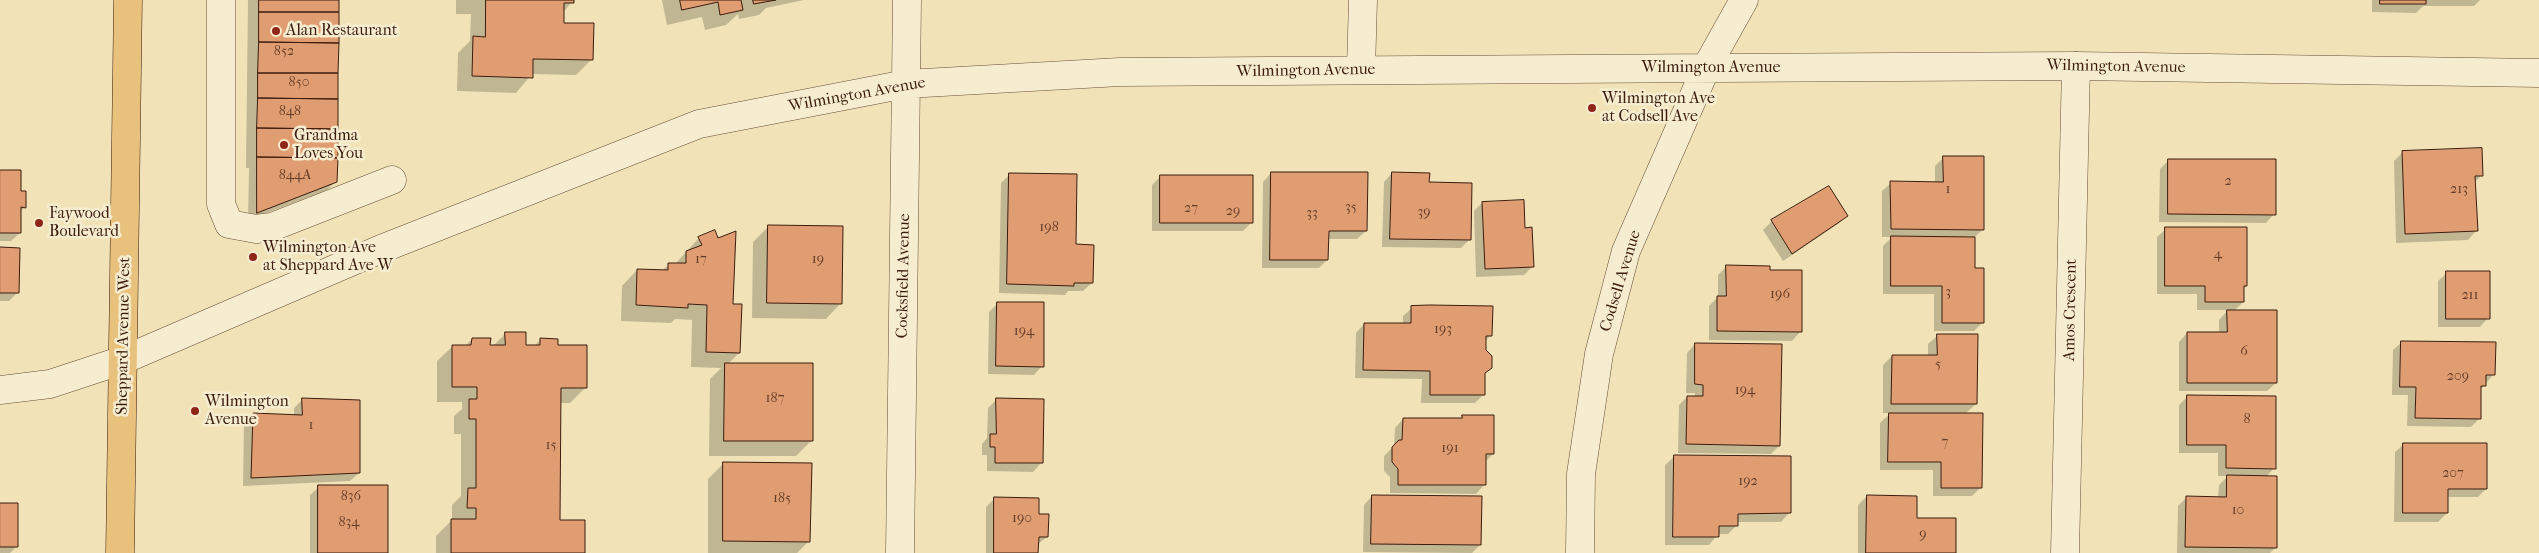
<!DOCTYPE html>
<style>
body{margin:0}
canvas{display:block;background:#f1e3b7}
</style>
<canvas width="2539" height="553"></canvas>
<script>
const context = document.querySelector('canvas').getContext('2d');
context.lineJoin = 'round';
function fillPath(path, color) {
  context.fillStyle = color;
  context.fill(path, 'evenodd');
}
function stroke(path, color, width, dash) {
  context.strokeStyle = color;
  context.lineWidth = width;
  context.lineCap = dash ? 'butt' : 'round';
  context.setLineDash(dash || []);
  context.stroke(path);
}
function label(font, color, halo, rows, align = 'center') {
  context.font = font + ' "IM FELL French Canon",serif';
  context.lineWidth = 5;
  context.setLineDash([]);
  context.textBaseline = 'middle';
  context.strokeStyle = halo;
  context.fillStyle = color;
  for (const [text, x, y, turn = 0] of rows) {
    context.save();
    context.translate(x, y);
    context.rotate((+turn || 0) * Math.PI / 180);
    context.textAlign = isNaN(turn) ? turn : align;
    if (halo) context.strokeText(text, 0, 0);
    context.fillText(text, 0, 0);
    context.restore();
  }
}
const shadow = new Path2D(`
 M248,0h90l-2,181 -9,9 -79,30 1,-52h-3z
 M456,0h117l-10,13 -1,11 30,35 -16,16 -44,-1 -16,19 -59,-2 1,-38 12,-12 1,-27h-15z
 M662,0h142l-38,8 -7,7 -20,4 -1,-5 -12,11 -21,5 -3,-13 -35,8z
 M2372,0h108l-6,6h-51l-7,7 -44,-1z
 M2402,153l80,22 -8,8 2,48 -8,9 -72,3 -2,-82z
 M1944,157l39,72 -9,9 -1,31 10,53 -9,9h-40v-37h-51v-48l9,-9h-10v-46l9,-8h44v-17z
 M2169,160l105,54 -8,9 -107,-1 1,-53z
 M0,171l20,21 5,15 -5,5v21l-9,8h-11z
 M1271,173l95,58 -9,8h-30v21l-8,8h-57l1,-86z
 M1392,173l36,10 42,56 -9,9 -79,-1 2,-65z
 M1010,174l64,72 18,37 -9,8h-15l-3,4 -66,-2 2,-110z
 M1161,176l91,46 -9,9h-91v-46z
 M1482,203l42,26 9,37 -9,9 -48,2 -2,-66z
 M1847,216l-9,8 -55,37 -20,-31 9,-9z
 M769,226l72,77 -15,16 -74,-1 1,-76z
 M2166,229l80,57 -3,3v13l-10,10 43,71 -9,8h-88v-49l8,-9 32,1v-14l9,-10h-31v-16h-40v-57z
 M699,238l32,67 8,48 -11,11 83,77 -15,15h-87l1,-77 11,-11 -30,-1 1,-47 -17,-1 -4,4 -50,-2 1,-35 15,-16 25,1 7,-7h6z
 M0,249l18,43 -9,9h-9z
 M1727,266l42,5 31,61 -8,9 -83,-1v-34l9,-9v-22z
 M2447,273l41,45 -8,9h-42v-46z
 M998,303l44,63 -8,9 -46,-1 1,-62z
 M1412,308l79,27 -7,7v9l7,17 -7,6v20l-9,9h-54l1,-24 -67,-1 1,-45 8,-9 39,1v-9z
 M506,333l18,13h10l6,-6 17,6 29,41 -16,16h-10l-1,118 24,32h-147v-17l16,-16v-15l9,-9v-62h-7v-18l8,-7v-7h-25v-41l16,-15h12l7,-7 21,7z
 M1937,336l39,68 -11,10 16,73 -9,9h-39v-26h-53v-47l11,-10h-8v-48l9,-9h36v-12z
 M2402,342l92,32 -15,17v28l-8,8 -64,-1 1,-31h-16l1,-45z
 M1695,344l84,102 -8,8 -93,-1 1,-48 8,-8h8v-4h-9l1,-40z
 M2188,396l86,72 -8,9 9,71 -5,5h-93l1,-47 8,-8h32l1,-13 9,-9h-10v-23h-39v-48z
 M303,399l56,74 -9,8 -107,5 1,-63 9,-8 41,1v-8z
 M997,399l44,64 -8,9 -46,-1v-16h-5v-11l5,-6 1,-30z
 M1463,416l30,38 -8,8 -1,23 -8,9 -86,-1v-16l-6,-6v-15l10,-10 1,-18 8,-9 56,1z
 M2404,444l82,45 -8,8h-31v16l-9,9h-44l1,-70z
 M1674,457l115,56 -8,9h-44v3l-9,9h-10l-9,11h-44v-80z
 M724,463l85,78 -12,12h-89v-74z
 M319,487l68,66h-77v-58z
 M1372,496l108,49 -8,8 -109,-1 1,-47z
 M1867,496l49,23 39,34h-97v-48z
 M995,498l43,17 9,22 -10,8v8h-51v-46z
 M0,504l16,43 -6,6h-10z`);
const building = new Path2D(`
 M259,0h80v12h-80z
 M486,0h88v3h-10v20h30l-1,37 -60,-1v19l-61,-2 1,-40 12,1z
 M680,0h61l2,10 -23,5 -2,-13 -36,8z
 M753,0h23l-22,4z
 M2380,0h46v4h-46z
 M259,12h80v31l-80,-1z
 M259,42l80,1 -1,30h-80z
 M258,73h80v26l-80,-1z
 M258,98l80,1v30l-81,-1z
 M257,128l81,1v29l-81,-1z
 M2482,148l1,28h-8l3,55 -73,3 -3,-83z
 M1943,156h41v74l-93,-1 -1,-48 53,1z
 M257,157l81,1 -1,24 -80,31z
 M2168,159h108v56l-108,-1z
 M0,170h21v21h5v17l-5,-1v26h-21z
 M1271,172h97l-1,59h-38l-1,29h-58z
 M1392,172l38,1 -1,9 43,1 -1,57 -81,-1z
 M1009,173l68,1 -1,70 18,1 -1,38h-19v3l-67,-2z
 M1160,175h93v48h-93z
 M1829,186l19,30 -56,38 -21,-34z
 M1524,200l1,28 7,-1 2,40 -49,2 -3,-67z
 M768,225l75,1 -1,78 -75,-1z
 M2165,227h82v59h-3v16h-39v-16h-40z
 M715,230l3,8 18,-7 -3,73h9l-2,49 -34,-1 1,-47 -19,-1v4l-52,-3 1,-36 31,1v-7h18v-12l16,-6 -4,-8z
 M1891,236l84,1v31h9v55h-42v-37h-51z
 M0,247l20,1 -1,45h-19z
 M1726,265l44,1v4h32v62l-85,-1v-35h9z
 M2446,271h44v48h-44z
 M997,302h47v65l-48,-1z
 M1430,305l63,1 -1,30h-6v14l6,6v12l-7,5v22h-55v-24l-67,-1 1,-47h47v-17z
 M2227,310h50v73h-90v-51h40z
 M505,332h21v13h14v-7l18,1v6h29v43h-26l-1,132h25v33h-134v-34h25v-11h-9l1,-20h8v-69h-7v-20h8v-12h-25v-42h19l1,-7h19l-1,7h15z
 M1937,334h41l-1,70h-86l1,-49h45z
 M2401,341l95,1 -1,33h-9v11h-5v33l-66,-1 1,-31h-16z
 M1695,343l87,1 -2,102 -94,-2 1,-48h16v-11l-8,-1z
 M725,363h88v78h-89z
 M2187,395l89,1v73l-50,-1v-23h-39z
 M302,398l58,2v73l-109,5 2,-65 49,2z
 M996,398l48,1 -1,64h-48v-16h-5v-13h6z
 M1889,413h94l-1,75h-41v-26h-53z
 M1462,415h32v39h-8v31h-88v-16l-6,-7v-15l7,-7h3l1,-22h59z
 M2403,443h84v46h-39v24h-45z
 M1674,455l117,1v57l-53,1v12h-19v11h-46z
 M723,462l89,1 -2,79 -87,-1z
 M2227,475l50,1v72l-92,-1 1,-51 40,1z
 M318,485h70v68h-70z
 M1372,495l110,1 -1,49 -110,-1z
 M1867,495l50,1v22h39v35h-90z
 M994,497l45,1v16h10l-1,23h-9l-1,16h-44z
 M0,503h18v44h-18z`);
const minor = new Path2D(`
 M221,0v204l8,20 27,5 16,-2 120,-47
 M1361,70l2,-70
 M0,390l50,-6 73,-24 258,-111 318,-125 207,-40 214,-12 597,-4 359,-2 463,7
 M900,553l7,-553
 M1580,553l1,-79 18,-120 27,-103 80,-183 38,-68
 M2065,553l11,-487`);
const major = new Path2D(`
 M120,553l8,-553`);
const markers = [
 [276,31,5,"#8f2418"],
 [1592,108,5,"#8f2418"],
 [284,145,5,"#8f2418"],
 [39,223,5,"#8f2418"],
 [253,257,5,"#8f2418"],
 [195,411,5,"#8f2418"]
];
const numberNames = [
 ["852",284,52],
 ["850",299,83],
 ["848",290,112],
 ["844A",295,176],
 ["2",2228,182],
 ["1",1948,190],
 ["213",2459,190],
 ["35",1351,208],
 ["27",1191,209],
 ["29",1233,212],
 ["39",1424,213],
 ["33",1312,214],
 ["198",1049,228],
 ["4",2218,255],
 ["17",701,260],
 ["19",818,260],
 ["3",1948,293],
 ["196",1780,295],
 ["211",2470,296],
 ["193",1443,330],
 ["194",1024,332],
 ["6",2244,352],
 ["5",1938,365],
 ["209",2458,377],
 ["194",1745,391],
 ["187",775,399],
 ["8",2247,420],
 ["1",311,426],
 ["7",1945,443],
 ["15",551,446],
 ["191",1450,449],
 ["207",2453,474],
 ["192",1748,482],
 ["836",351,497],
 ["185",782,499],
 ["10",2238,511],
 ["190",1022,519],
 ["834",349,523],
 ["9",1923,535]
];
const poiNames = [
 ["Alan Restaurant",286,31],
 ["Wilmington Ave",1602,99],
 ["at Codsell Ave",1602,117],
 ["Grandma",294,136],
 ["Loves You",294,154],
 ["Faywood",49,214],
 ["Boulevard",49,232],
 ["Wilmington Ave",263,248],
 ["at Sheppard Ave W",263,266],
 ["Wilmington",205,402],
 ["Avenue",205,420]
];
const streetNames = [
 ["Wilmington Avenue",2116,67,1],
 ["Wilmington Avenue",1711,68],
 ["Wilmington Avenue",1306,71,-1],
 ["Wilmington Avenue",857,95,-10],
 ["Cocksfield Avenue",904,276,-89],
 ["Codsell Avenue",1621,281,-73],
 ["Amos Crescent",2071,310,-89],
 ["Sheppard Avenue West",124,336,-89]
];
fillPath(shadow, '#0003');
fillPath(building, '#e09d71');
stroke(building, '#3b1c0f', 1);
stroke(minor, '#684e39', 29);
stroke(major, '#3b1c0f', 29);
stroke(minor, '#f6edd0', 28);
stroke(major, '#e8c27c', 28);
for (const [x, y, r, color] of markers) {
  const dot = new Path2D();
  dot.arc(x, y, r, 0, 2 * Math.PI);
  context.fillStyle = color;
  context.fill(dot);
  stroke(dot, '#f6edd0', 2);
}
label('14px', '#643c28', null, numberNames);
label('16px', '#3b1c0f', '#f6edd0', poiNames, 'left');
label('16px', '#3b1c0f', '#f6edd0', streetNames);
</script>
